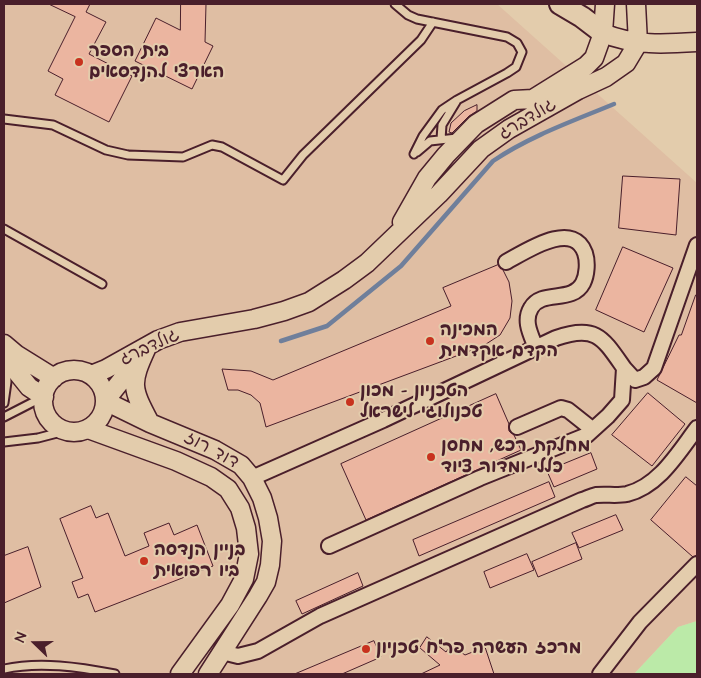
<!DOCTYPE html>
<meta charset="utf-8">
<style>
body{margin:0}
#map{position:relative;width:701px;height:678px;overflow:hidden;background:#e3ccac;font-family:"Architects Daughter",sans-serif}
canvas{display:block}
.frame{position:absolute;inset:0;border:5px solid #4a1f2b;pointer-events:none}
.north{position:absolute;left:10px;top:618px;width:50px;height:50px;-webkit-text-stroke:4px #e3ccac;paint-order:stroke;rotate:292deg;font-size:14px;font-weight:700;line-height:20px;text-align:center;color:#4a1f2b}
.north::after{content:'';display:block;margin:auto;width:18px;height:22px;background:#4a1f2b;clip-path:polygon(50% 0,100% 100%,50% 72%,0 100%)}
</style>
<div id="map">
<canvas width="701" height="678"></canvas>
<div class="frame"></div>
<div class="north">N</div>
</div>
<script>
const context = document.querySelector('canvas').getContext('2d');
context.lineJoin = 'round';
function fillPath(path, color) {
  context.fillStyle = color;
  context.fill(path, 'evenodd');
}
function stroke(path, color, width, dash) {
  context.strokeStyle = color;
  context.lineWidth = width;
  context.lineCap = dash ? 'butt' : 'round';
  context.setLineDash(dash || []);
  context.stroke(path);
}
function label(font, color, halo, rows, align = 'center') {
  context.font = font + ' "Architects Daughter","Playpen Sans Hebrew",sans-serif';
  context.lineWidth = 4;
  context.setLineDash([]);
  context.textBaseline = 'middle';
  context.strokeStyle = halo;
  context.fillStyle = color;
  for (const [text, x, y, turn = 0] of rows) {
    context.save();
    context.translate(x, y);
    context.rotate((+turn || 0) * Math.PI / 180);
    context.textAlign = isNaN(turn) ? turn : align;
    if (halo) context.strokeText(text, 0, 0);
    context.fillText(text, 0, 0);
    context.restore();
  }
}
const built = new Path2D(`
 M4,4h493l200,179v438l-19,6 -44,47h-630z`);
const green = new Path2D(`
 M697,621v53h-63l44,-47z`);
const stream = new Path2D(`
 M281,341l46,-15 74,-60 92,-105c37,-25 80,-40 121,-57`);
const building = new Path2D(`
 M49,4h41l-4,8 20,10 -17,32 43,22 -23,46 -54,-27 8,-16 -15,-8 27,-54z
 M181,4h25l-1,38 8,4 -21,43 -57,-28 21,-43 24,12z
 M477,105v6l-8,5 -17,17 -3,-1 2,-9 13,-12z
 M623,176l57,3 -4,56 -57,-7z
 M623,247l50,21 -29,64 -48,-22z
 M498,265l5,5 6,12 3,19 -2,17 -10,17 -17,11 -217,81 -6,-24 -9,-8 -13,-5h-10l-6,-21 29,2 22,9 178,-74 -8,-18z
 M696,295h1v108l-40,-23 22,-45h2z
 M648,393l37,31 -33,42 -40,-31z
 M496,394l13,30v7l5,4 7,15 -155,70 -25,-56z
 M591,453l6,16 -43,18 -7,-16z
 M686,477l11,9v69l-4,2 -42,-37z
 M549,482l6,15 -136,59 -6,-16z
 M91,506l5,12 12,-5 17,43 24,-10 -5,-13 25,-10 5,12 23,-10 16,41 -118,46 -7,-18 -10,4 -6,-16 11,-4 -23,-59z
 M616,515l7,15 -44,18 -7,-15z
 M576,543l6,16 -44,18 -6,-15z
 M28,547l13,40 -37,16v-47z
 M527,554l7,16 -44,18 -6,-16z
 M358,573l5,13 -61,28 -6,-13z
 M427,637l19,15 5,-7 14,10 20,-8 9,27h-73l19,-9 -20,-17z
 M374,641l7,16 -39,17h-47z`);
const service = new Path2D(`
 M395,4l13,11 9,4 90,18 10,6 5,9 -6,15 -9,6 -50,27 -15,10 -19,26 -9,18
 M4,119l49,6 53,25 22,5 55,2 29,-12 10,2 61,33 20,-25 118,-115 12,-18
 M441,139l1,-14 14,-23
 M417,152l13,-11 27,-3
 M4,229l98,55
 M4,403l3,-21 -1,-18
 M4,417l39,-20
 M4,442l34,-4 27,-7
 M4,669c36,-8 75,-2 111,5`);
const minor = new Path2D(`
 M506,262c19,-10 67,-43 79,-9 3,9 2,22 -2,30 -11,21 -41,6 -52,25 -8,13 0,27 5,40
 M517,427l44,-19 7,2 24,19
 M252,478l131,-58 173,-82c40,-14 47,0 68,30
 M329,546l151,-68 107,-43 21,-19 14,-16 2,-32 11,12 9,-3 10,-9 43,-123
 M222,652l16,4 20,-5 62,-35 262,-116c4,-1 9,-4 14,-5 11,-1 21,1 31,-1 32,-8 51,-41 70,-66
 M600,674l40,-52 57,-58`);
const tertiary = new Path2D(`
 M603,33c31,13 62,11 94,9
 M402,222l25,-44 19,-23 30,-31 38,-24 19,-1 53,-33 8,-8 9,-25 2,-29
 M4,344l13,11 37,23
 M147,347c-17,37 -16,40 3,76
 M4,356l25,31 15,10
 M43 401a31 31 0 1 1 62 0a31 31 0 1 1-62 0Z
 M91,375l15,-6 52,-29 22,-8 74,-13 30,-8 25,-9 35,-22 23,-17 72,-69 42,-45 28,-20 69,-39 28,-13 20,-14 12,-20 -2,-39
 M105,401l45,22 65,27 26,15 11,13 10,20 6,20 4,23 -2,24 -4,17 -8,14 -50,78
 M105,401l31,-39
 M88,429l88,32 35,16 17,12 12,19 6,20 3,26 -5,25 -14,26 -50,69`);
const secondary = new Path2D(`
 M560,4l22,13 21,16`);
const markers = [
 [79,62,5,"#c8321e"],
 [430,341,5,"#c8321e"],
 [350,402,5,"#c8321e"],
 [431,457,5,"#c8321e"],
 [144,561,5,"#c8321e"],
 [366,649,5,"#c8321e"]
];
const poiNames = [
 ["בית הספר",89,52],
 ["הארצי להנדסאים",89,73],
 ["המכינה",440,331],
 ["הקדם אקדמית",440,352],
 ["הטכניון - מכון",360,392],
 ["טכנולוגי לישראל",360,413],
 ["מחלקת רכש, מחסן",441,447],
 ["כללי ומדור ציוד",441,468],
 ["בניין הנדסה",154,551],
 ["ביו רפואית",154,572],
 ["מרכז העשרה פר\"ח טכניון",376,649]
];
const streetNames = [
 ["גולדברג",528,120,-31],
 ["גולדברג",150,348,-25],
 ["דוד רוז",211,451,28]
];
fillPath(built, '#dfbea3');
fillPath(green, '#bbeaa8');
stroke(stream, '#6f7f9b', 4.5);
fillPath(building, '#ebb5a0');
stroke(building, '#4a1f2b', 1);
stroke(service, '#4a1f2b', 11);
stroke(minor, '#4a1f2b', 18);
stroke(tertiary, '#4a1f2b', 21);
stroke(secondary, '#4a1f2b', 24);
stroke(service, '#e3ccac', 7);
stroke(minor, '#e3ccac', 14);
stroke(tertiary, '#e3ccac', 18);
stroke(secondary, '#e3ccac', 20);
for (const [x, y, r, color] of markers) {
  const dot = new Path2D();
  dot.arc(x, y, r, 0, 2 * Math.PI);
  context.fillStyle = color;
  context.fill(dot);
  stroke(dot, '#e3ccac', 2);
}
label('bold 18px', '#4a1f2b', '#e3ccac', poiNames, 'left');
label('18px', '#4a1f2b', '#e3ccac', streetNames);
</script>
